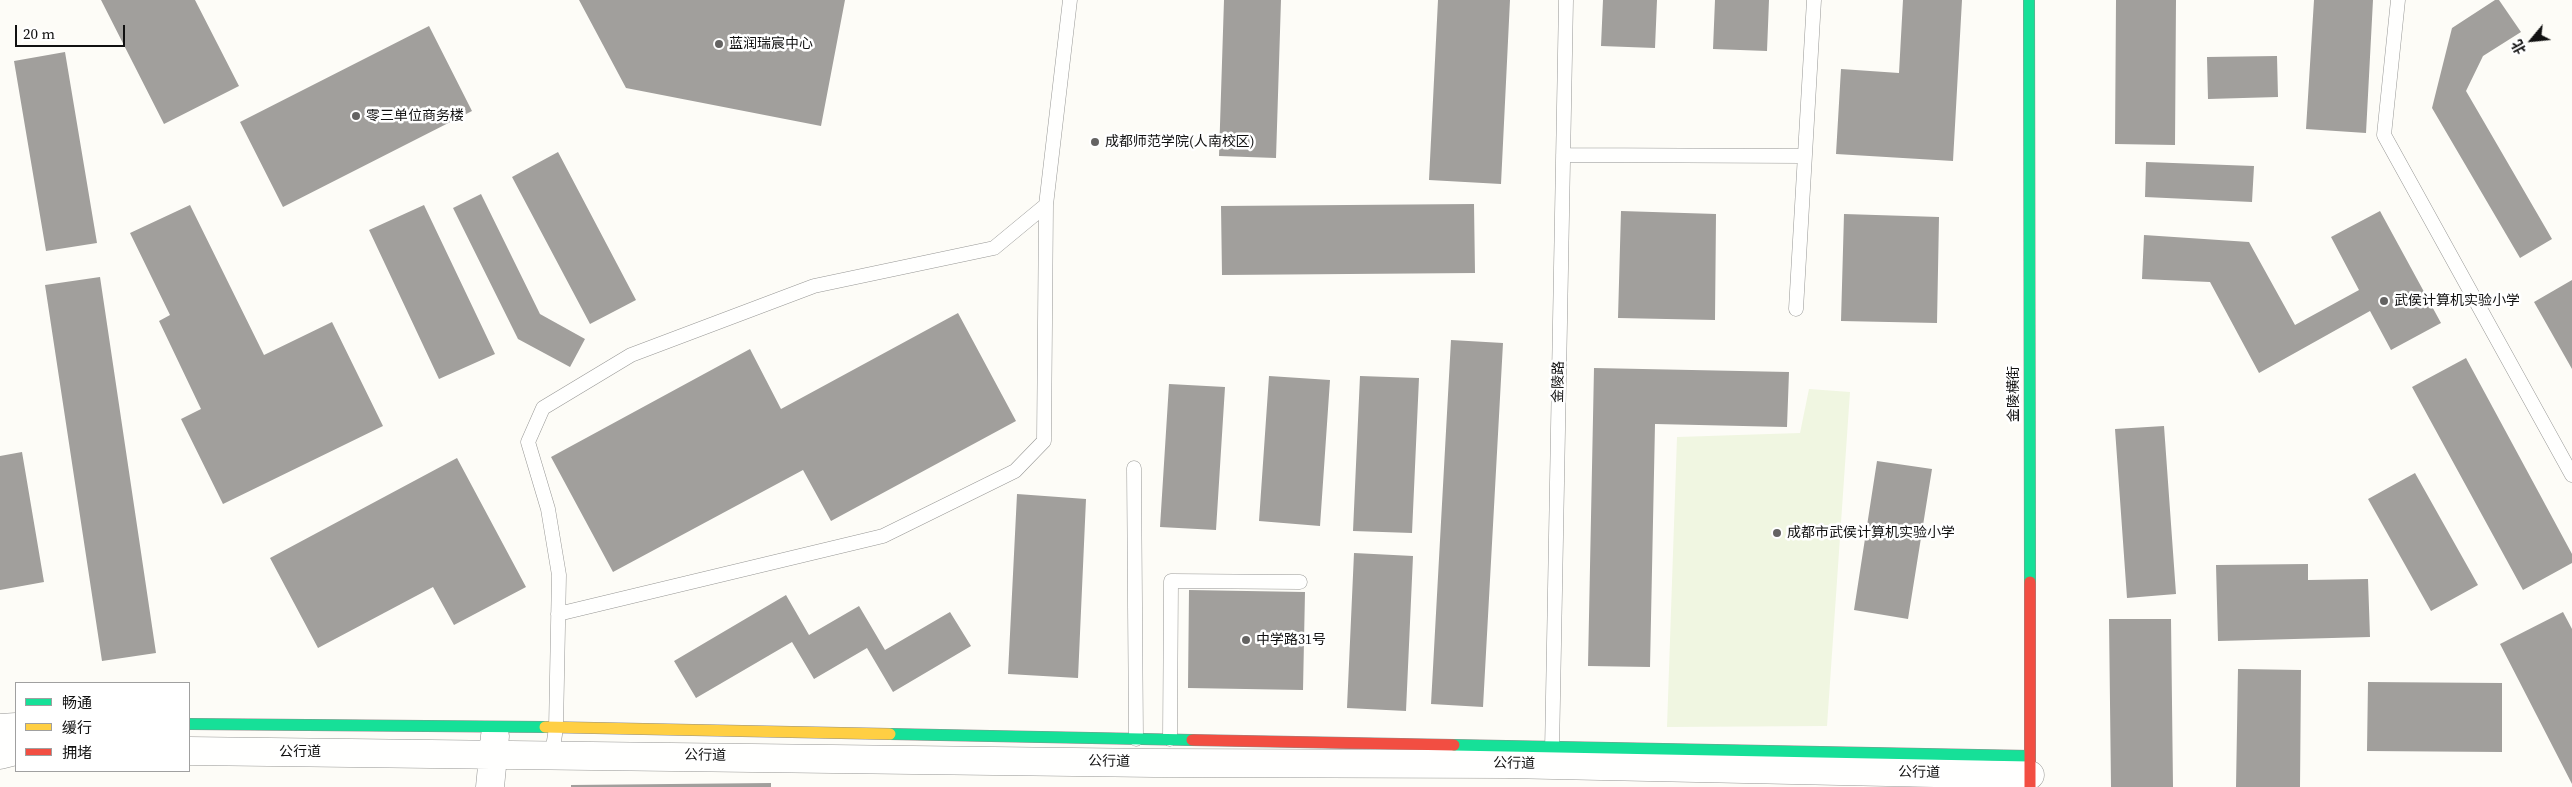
<!DOCTYPE html>
<meta charset="utf-8">
<style>
body{margin:0}
#map{position:relative;width:2572px;height:787px;overflow:hidden;background:#fdfcf7;font-family:"Source Serif 4","Noto Sans SC",serif}
canvas{display:block}
.legend{position:absolute;left:15px;top:682px;width:175px;height:90px;box-sizing:border-box;background:#fff;border:1px solid #a0a0a0;margin:0;padding:6px 9px;list-style:none;font-size:15px;color:#111}
.legend li{display:flex;align-items:center;gap:10px;height:25px}
.legend b{width:25px;border:1px solid #a0a0a0}
.north{position:absolute;left:2507px;top:15px;width:50px;height:50px;-webkit-text-stroke:4px #fff;paint-order:stroke;rotate:242deg;font-size:14px;font-weight:700;line-height:20px;text-align:center;color:#111}
.north::after{content:'';display:block;margin:auto;width:18px;height:22px;background:#111;clip-path:polygon(50% 0,100% 100%,50% 72%,0 100%)}
.scale{position:absolute;left:15px;top:25px;width:110px;height:22px;box-sizing:border-box;border:2px solid #111;border-top:0;padding-left:6px;font-size:15px;line-height:18px;white-space:nowrap;color:#111;-webkit-text-stroke:4px #fff;paint-order:stroke}
</style>
<div id="map">
<canvas width="2572" height="787"></canvas>
<ul class="legend">
<li><b style="height:6px;background:#16e098"></b>畅通</li>
<li><b style="height:6px;background:#ffcf43"></b>缓行</li>
<li><b style="height:6px;background:#f24e42"></b>拥堵</li>
</ul>
<div class="north">北</div>
<div class="scale">20 m</div>
</div>
<script>
const context = document.querySelector('canvas').getContext('2d');
context.lineJoin = 'round';
function fillPath(path, color) {
  context.fillStyle = color;
  context.fill(path, 'evenodd');
}
function stroke(path, color, width, dash) {
  context.strokeStyle = color;
  context.lineWidth = width;
  context.lineCap = dash ? 'butt' : 'round';
  context.setLineDash(dash || []);
  context.stroke(path);
}
function label(font, color, halo, rows, align = 'center') {
  context.font = font + ' "Source Serif 4","Noto Sans SC",serif';
  context.lineWidth = 5;
  context.setLineDash([]);
  context.textBaseline = 'middle';
  context.strokeStyle = halo;
  context.fillStyle = color;
  for (const [text, x, y, turn = 0] of rows) {
    context.save();
    context.translate(x, y);
    context.rotate((+turn || 0) * Math.PI / 180);
    context.textAlign = isNaN(turn) ? turn : align;
    if (halo) context.strokeText(text, 0, 0);
    context.fillText(text, 0, 0);
    context.restore();
  }
}
const pitch = new Path2D(`
 M1809,389l41,3 -23,334 -160,1 10,-290 123,-4z`);
const building = new Path2D(`
 M101,0h94l44,86 -75,38z
 M579,0h266l-24,126 -195,-38z
 M1224,0h57l-5,158 -57,-2z
 M1438,0h72l-9,184 -72,-4z
 M1603,0h54l-2,48 -54,-2z
 M1715,0h54l-2,51 -54,-2z
 M1903,0h59l-9,161 -117,-7 5,-85 58,4z
 M2116,0h60l-1,145 -60,-1z
 M2314,0h59l-7,133 -60,-4z
 M2495,0h4l22,32 -38,24 -17,35 86,148 -32,19 -88,-150 20,-80z
 M429,26l43,85 -189,96 -43,-85z
 M65,52l32,191 -51,8 -32,-190z
 M2277,56l1,41 -70,2 -1,-42z
 M558,152l78,148 -46,24 -78,-147z
 M2146,162l108,4 -2,36 -107,-5z
 M481,194l59,120 45,25 -15,28 -52,-28 -65,-131z
 M1474,204l1,69 -253,2 -1,-69z
 M190,205l74,150 68,-33 51,104 -160,78 -42,-85 20,-10 -42,-88 11,-6 -40,-82z
 M424,205l71,149 -56,25 -70,-149z
 M1621,211l95,3 -1,106 -97,-2z
 M2380,211l61,112 -50,27 -21,-39 -111,62 -49,-91 -68,-3 2,-44 105,7 46,83 64,-35 -28,-53z
 M1844,214l95,3 -2,106 -96,-2z
 M100,277l56,376 -54,8 -57,-376z
 M2572,280v89l-38,-67z
 M958,313l58,108 -185,100 -28,-51 -190,102 -62,-115 199,-108 31,60z
 M1451,340l52,3 -20,364 -52,-3z
 M2466,358l106,196v9l-49,27 -111,-203z
 M1594,368l195,4 -2,55 -132,-3 -5,243 -62,-1z
 M1269,376l61,4 -10,146 -61,-5z
 M1360,376l59,2 -7,155 -59,-2z
 M1169,384l56,3 -9,143 -56,-3z
 M2164,426l12,168 -49,4 -12,-169z
 M22,452l22,130 -44,8v-134z
 M457,458l69,129 -72,38 -21,-38 -115,61 -48,-90z
 M1877,461l55,8 -24,150 -54,-9z
 M2415,473l63,112 -47,26 -63,-112z
 M1017,494l69,5 -8,179 -70,-4z
 M1354,553l59,3 -7,155 -59,-3z
 M2308,564v16l60,-1 2,58 -152,4 -2,-76z
 M1189,590l116,2 -2,98 -115,-2z
 M786,595l23,40 50,-29 26,44 65,-38 21,34 -78,46 -26,-44 -53,31 -22,-37 -96,56 -22,-37z
 M2563,612l9,17v155l-72,-140z
 M2109,619h62l2,168h-62z
 M2238,669l63,1 -1,117h-64z
 M2368,682l134,1v69l-135,-1z
 M771,783v4h-200v-2z`);
const lane = new Path2D(`
 M2398,0l-14,135 188,340
 M1563,155l241,1
 M1796,309l18,-309
 M1134,468l2,271
 M558,614l325,-78 132,-65 29,-30 2,-236
 M1170,739l1,-158 129,1
 M1552,751l14,-751
 M552,754l4,-26 3,-153 -11,-66 -20,-67 15,-34 88,-53 183,-69 180,-38 52,-43 24,-205`);
const street = new Path2D(`
 M0,728l16,-1
 M189,751l965,12 351,1 525,11
 M0,755l16,-4
 M490,787l5,-51`);
const fast = new Path2D(`
 M2029,0l1,582
 M189,724l356,3
 M890,734l302,6
 M1454,745l576,11`);
const slow = new Path2D(`
 M545,727l345,7`);
const jam = new Path2D(`
 M2030,582v205
 M1192,740l262,5`);
const markers = [
 [719,44,5,"#646362"],
 [356,116,5,"#646362"],
 [1095,142,5,"#646362"],
 [2384,301,5,"#646362"],
 [1777,533,5,"#646362"],
 [1246,640,5,"#646362"]
];
const poiNames = [
 ["蓝润瑞宸中心",729,44],
 ["零三单位商务楼",366,116],
 ["成都师范学院(人南校区)",1105,142],
 ["武侯计算机实验小学",2394,301],
 ["成都市武侯计算机实验小学",1787,533],
 ["中学路31号",1256,640]
];
const streetNames = [
 ["金陵路",1559,382,-89],
 ["金陵横街",2014,394,-90],
 ["公行道",300,752],
 ["公行道",705,756,1],
 ["公行道",1109,762,1],
 ["公行道",1514,764,1],
 ["公行道",1919,773,1]
];
fillPath(pitch, '#f0f6e1');
fillPath(building, '#a19f9c');
stroke(lane, '#979795', 15);
stroke(street, '#979795', 29);
stroke(fast, '#8e8d8b', 12);
stroke(slow, '#8e8d8b', 12);
stroke(jam, '#8e8d8b', 12);
stroke(lane, '#fffffe', 14);
stroke(street, '#fffffe', 28);
stroke(fast, '#16e098', 11);
stroke(slow, '#ffcf43', 11);
stroke(jam, '#f24e42', 11);
for (const [x, y, r, color] of markers) {
  const dot = new Path2D();
  dot.arc(x, y, r, 0, 2 * Math.PI);
  context.fillStyle = color;
  context.fill(dot);
  stroke(dot, '#fff', 2);
}
label('14px', '#111', '#fff', poiNames, 'left');
label('14px', '#111', '#fff', streetNames);
</script>
